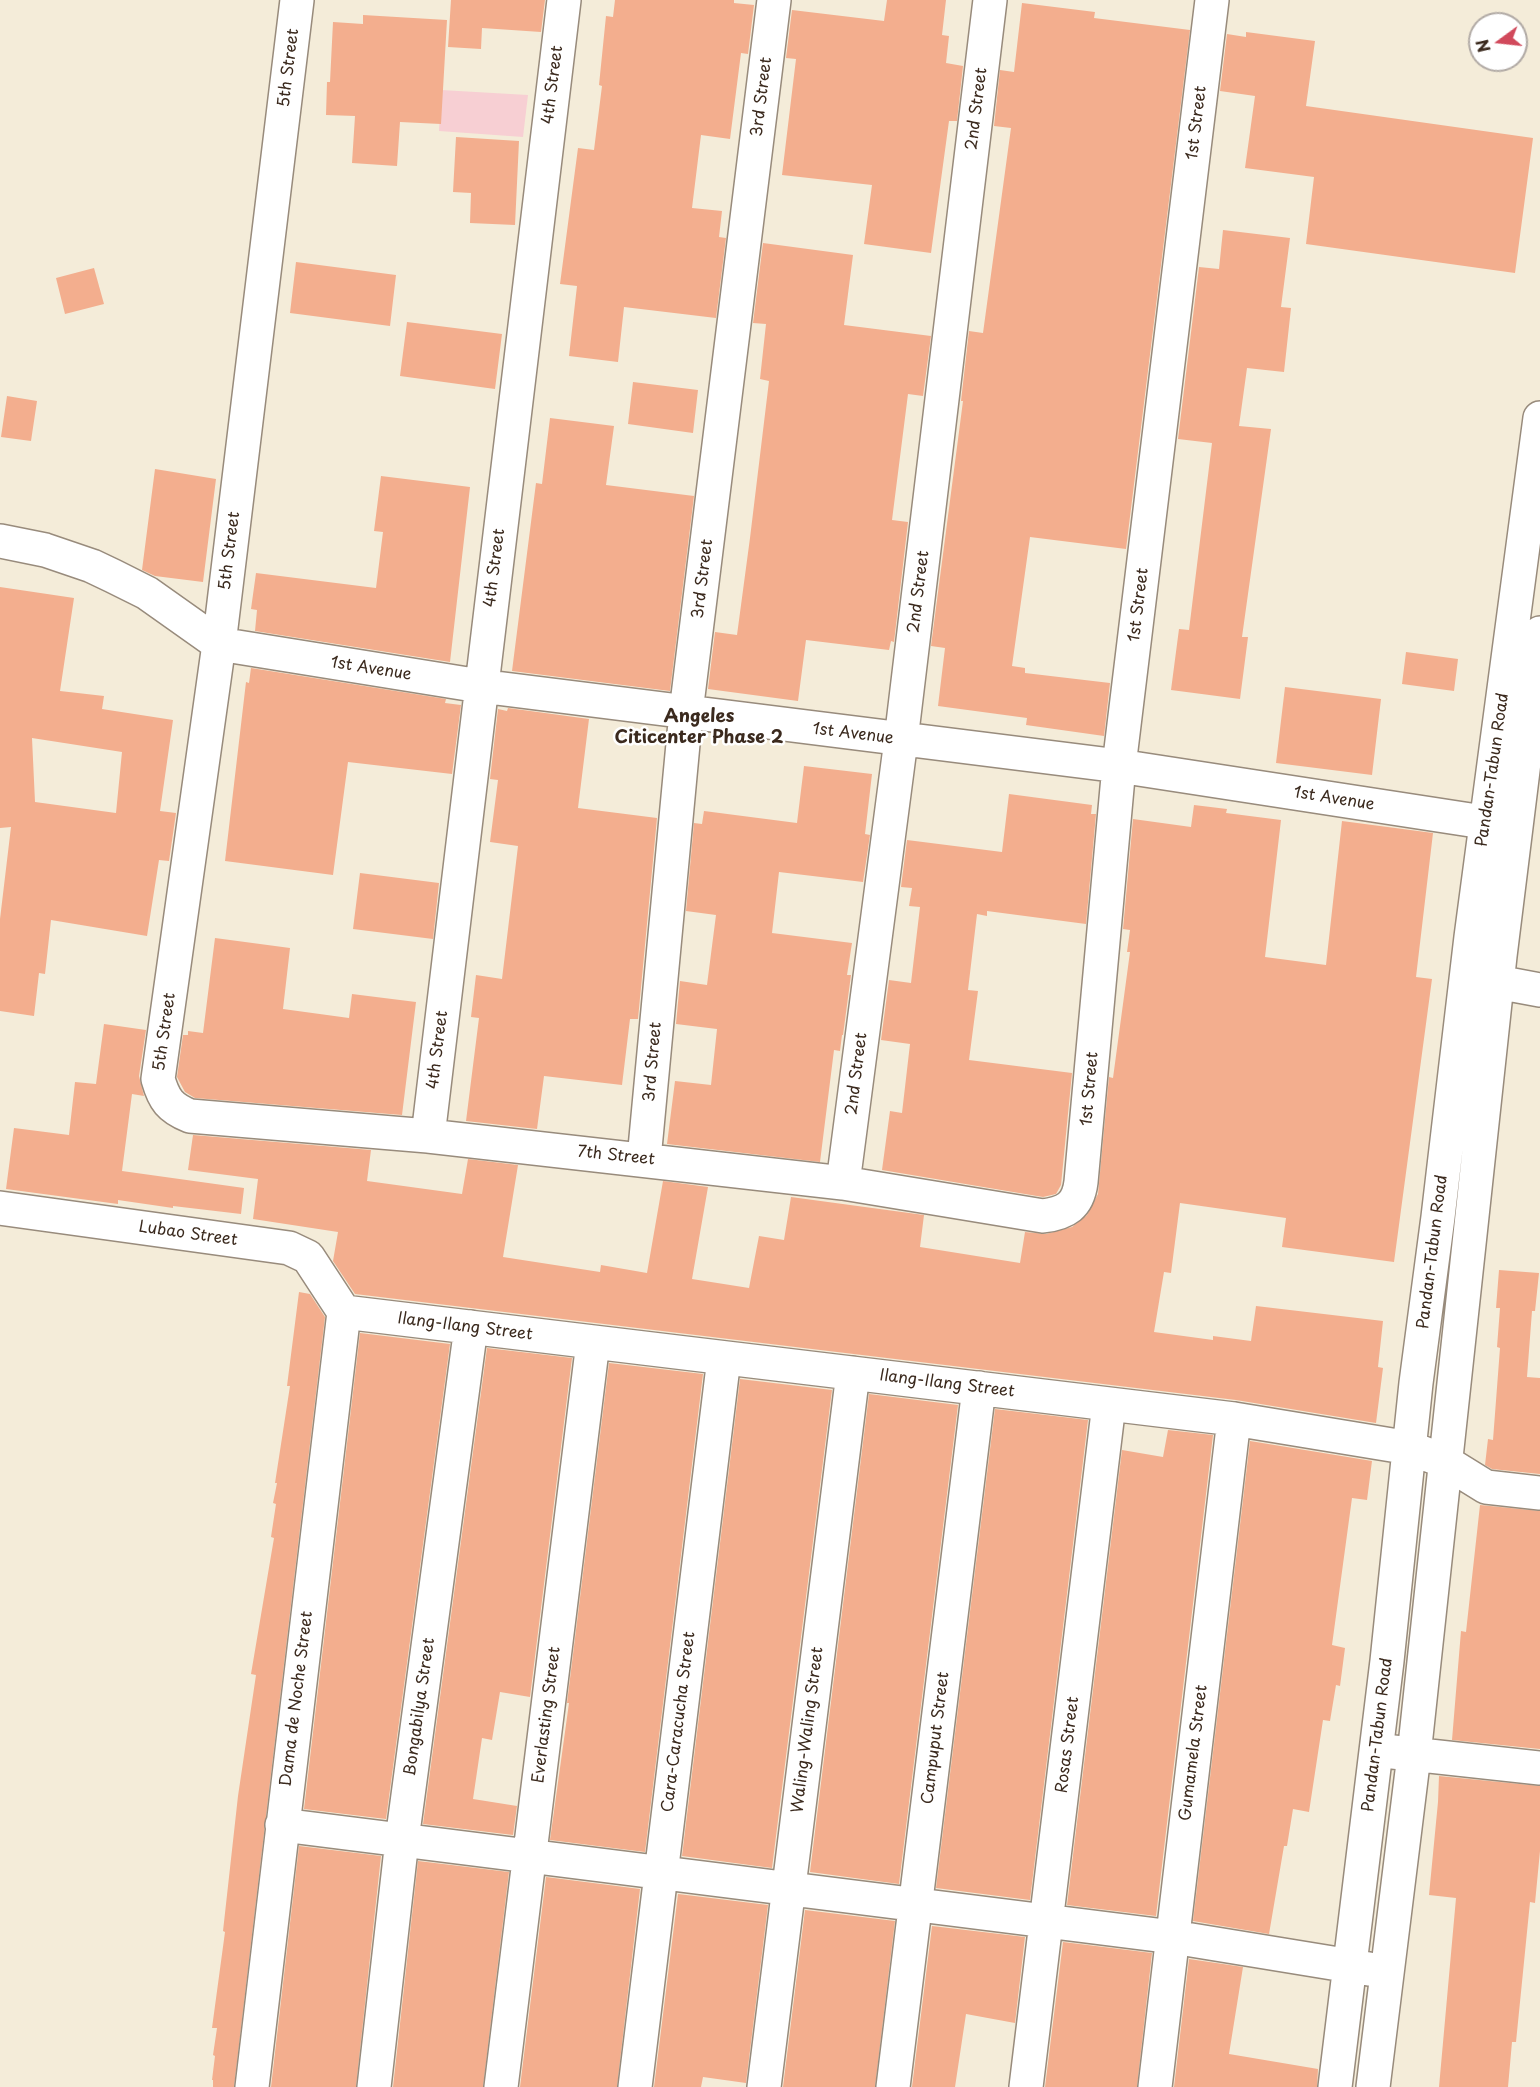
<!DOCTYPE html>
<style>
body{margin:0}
#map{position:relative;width:1540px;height:2087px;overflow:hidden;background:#f4ecd9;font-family:"Playpen Sans",sans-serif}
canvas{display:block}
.north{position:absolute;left:1468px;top:12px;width:60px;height:60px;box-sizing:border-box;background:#fff;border:2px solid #b1aaa5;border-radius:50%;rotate:255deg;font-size:16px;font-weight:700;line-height:24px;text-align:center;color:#3b2a1e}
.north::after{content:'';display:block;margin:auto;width:21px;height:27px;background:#d1495b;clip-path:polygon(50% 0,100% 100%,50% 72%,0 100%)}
</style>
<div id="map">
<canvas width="1540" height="2087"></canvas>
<div class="north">N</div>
</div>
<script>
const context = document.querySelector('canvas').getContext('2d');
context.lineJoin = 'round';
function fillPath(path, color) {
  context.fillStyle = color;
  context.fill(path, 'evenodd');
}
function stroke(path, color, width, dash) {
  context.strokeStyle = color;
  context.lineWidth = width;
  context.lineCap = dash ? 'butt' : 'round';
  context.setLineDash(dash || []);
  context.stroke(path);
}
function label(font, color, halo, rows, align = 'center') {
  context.font = font + ' "Playpen Sans",sans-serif';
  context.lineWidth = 5;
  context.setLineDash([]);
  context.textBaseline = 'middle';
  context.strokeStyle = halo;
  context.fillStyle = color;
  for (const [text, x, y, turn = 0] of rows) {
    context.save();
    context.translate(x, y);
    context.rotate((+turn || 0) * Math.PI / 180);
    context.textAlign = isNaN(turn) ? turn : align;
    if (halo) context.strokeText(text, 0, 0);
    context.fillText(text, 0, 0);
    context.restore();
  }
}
const built = new Path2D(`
 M441,90l87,5 -5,42 -84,-6z`);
const building = new Path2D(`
 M451,0h94l-4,32 -59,-4 -1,21 -33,-2z
 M615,0h119v3l20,2 -6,49 -7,-1 -11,86 -29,-4 -9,73 30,3 -3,26 7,1 -10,80 -92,-11 -6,55 -49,-6 8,-70 -17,-2 18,-136 16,2 8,-64 -3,-1 7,-69 7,1z
 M887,0h59l-4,35 7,1 -3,27 17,3 -6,55h-8l-18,132 -67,-9 8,-59 -90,-10 14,-116 -10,-1 6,-48 92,11z
 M1022,3l73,9 -1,6 96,12 -64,519 -96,-12 -18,129 13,2v5l85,10 -6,53 -78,-11 1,-7 -89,-12 7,-58 -14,-2 29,-222 3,-23h-2l8,-70 14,2 28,-205 -17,-2 6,-56 14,2z
 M363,15l84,5 -6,104 -41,-2 -3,44 -45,-3 3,-47 -29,-1 1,-33h3l3,-60 30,2z
 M1246,32l69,9 -9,65 227,32 -18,135 -209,-29 8,-67 -69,-9 10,-72 -35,-5 7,-57 19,3z
 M456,137l63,4 -4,84 -45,-2 1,-30 -18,-1z
 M1223,230l67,8 -9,69 10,1 -7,64 -37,-4 -8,58 32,3 -29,208h6l-8,62 -69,-9 8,-61 10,1 23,-187 -34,-4 21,-172 20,2z
 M763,243l90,12 -9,70 87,11 -8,60 -15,-2 -16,126 16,2 -14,120 -3,-1 -2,9 -83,-10 -8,61 -90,-12 7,-57 22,3 13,-97 19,-157 -9,-2 6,-55 -13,-1z
 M296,262l100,13 -6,51 -100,-13z
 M94,268l10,36 -39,10 -9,-36z
 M407,322l95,12 -7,55 -95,-13z
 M633,382l65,8 -5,43 -65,-9z
 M7,396l30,5 -6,40 -30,-4z
 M550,418l64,8 -8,59 88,11 -24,195 -158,-20 24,-188 6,1z
 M155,469l61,10 -13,103 -48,-6 -13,-6z
 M381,476l89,11 -20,175 -195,-31 2,-21 -6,-1 5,-36 120,15 7,-56 -9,-1z
 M0,587l74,11 -14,93 44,5 -2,13 71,11 -13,91 16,2 -7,48 -10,-1 -12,76 -96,-16 -6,54 -6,-1 -5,43 -34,-5v-92l11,-92 -11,1zM32,738l90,14 -6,61 -81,-11z
 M1406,652l52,7 -4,32 -52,-7z
 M251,668l195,31 -1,4 16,2 -9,69 -104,-12 -15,113 -108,-14 21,-179 3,1z
 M1285,687l96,12 -9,76 -96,-12z
 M508,708l81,11 -11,89 79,10 -19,201h-8l-8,66 -78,-9 -7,53 -71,-8 13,-103 -8,-1 5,-42 26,4 16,-133 -28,-4 8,-62 -8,-1 8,-70 9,2z
 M804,766l68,8 -7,60 5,1 -7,47 -84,-10 -7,61 80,10 -5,32h4l-8,60h-1l-2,16 -6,-1 -14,112 -153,-18 8,-63 36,4 6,-56 -41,-5 4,-43 27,4 9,-70 -30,-4 8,-88 8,1 2,-13 93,12z
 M1009,794l83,11 -1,9h5l-10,110 -99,-13v5l-10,-2 -9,76 10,1 -9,69 103,13 -11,112 -5,9 -13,3 -161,-27 8,-59 12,2 8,-69 -29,-4 8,-60 22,3 9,-76 -11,-1 3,-18 -11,-1 6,-47 95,12z
 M1194,805l33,4 -1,4 55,7 -16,137 61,8 16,-144 91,12 -17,144 16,2 -38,283 -112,-15 4,-29 -106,-15 -9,70 -7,-1 -10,60 59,8v-4l38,5 5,-35 127,15 -5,46 5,1 -7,55 -140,-23 -881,-106 -22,-33 5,-29 -85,-13 5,-40 -70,-9 5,-35 178,15 -4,31 95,13 6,-35 50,6 -15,92 97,15 1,-7 46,8 16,-92 45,6 -16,92 57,9 10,-52 25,4 7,-43 133,18 -4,32 100,16 5,-31 21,2 26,-7 15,-12 11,-21 11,-117 4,1 17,-126h-3l3,-22 -7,-1 10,-110 58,8z
 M360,873l79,10 -6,56 -80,-10z
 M215,938l75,10 -7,61 66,9 3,-24 64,8 -14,113 -207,-17 -10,-6 -8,-15 6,-42h5v-4l15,2z
 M104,1024l42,6 -7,46 5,20 -12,-2 -10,77 122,17 -3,26 -68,-8v2l-55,-8v4l-112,-15 8,-61 55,7 6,-53 21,2z
 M1499,1270l40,3 -4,38h-3l-5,66 13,1v96l-48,-5 -7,-4 3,-26 5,1 7,-92 -3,-1 3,-39h-4z
 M299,1292l11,2 15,23 -91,770h-21v-7h-1l3,-24 -2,-1 4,-27h-5l13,-96 -2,-1 15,-135 18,-121 -5,-1 23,-136 -3,-1 5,-33 -3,-1 4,-20h-2l15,-97h-3z
 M360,1333l90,11 -64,475 -82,-10z
 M487,1348l85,10 -42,339 -30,-5 -8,48 -10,-2 -9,61 44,7 -4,29 -90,-11z
 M609,1363l94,11 -58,478 -95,-12 19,-137h-2z
 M740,1379l92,11 -60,478 -90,-12z
 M869,1394l89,11 -59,479 -89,-12z
 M995,1409l93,11 -58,480 -94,-12z
 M1168,1430l45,5 -57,481 -89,-11 55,-455 41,7z
 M1250,1441l122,20 -5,39 -15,-2 -20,147 13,3 -5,38 -4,-1 -6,36 -7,-1 -14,92 -16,-3 -6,37h-3l-15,88 -76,-13z
 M1480,1505l60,6v238l-88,-9 9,-109 5,1z
 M1439,1776l101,10v65l-5,52 -5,-1 -14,140h-4l-4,45h-69l17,-189 -27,-3 9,-93z
 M299,1846l82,10 -25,231h-85z
 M418,1861l91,11 -26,215h-90z
 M546,1877l94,12 -23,198h-97z
 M678,1894l90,11 -22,178 -43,-6 -2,10h-47z
 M805,1910l90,11 -20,166h-92z
 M932,1926l93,11 -10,86 -49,-9 -11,73h-43z
 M1063,1942l89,11 -15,134h-92z
 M1189,1959l54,8 -14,87 89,15 -1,18h-143z`);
const minor = new Path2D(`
 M297,0l-78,644 -61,435c6,21 12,29 32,37l238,20 415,47 200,33c23,-3 35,-10 38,-34l38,-416 93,-766
 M0,541l45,9 47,16 21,10 34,17 72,51 261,42 639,80 397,61
 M1497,982l43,8
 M428,1136l136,-1136
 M644,1159l42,-447 88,-712
 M843,1183l58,-443 89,-740
 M0,1208l289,40 19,9 36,55
 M344,1312l890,107 176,29 34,13 42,26 54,6
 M1393,1752l147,16
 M282,1825l891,112 196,32
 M252,2087l92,-775
 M374,2087l28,-247 69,-513
 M501,2087l92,-745
 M635,2087l89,-729
 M764,2087l89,-714
 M893,2087l86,-699
 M1026,2087l83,-683
 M1155,2087l79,-668
 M1335,2087l52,-426 29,-278 22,-166 33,-280 69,-519
 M1373,2087l41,-332 86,-799 40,-323`);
const streetNames = [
 ["5th Street",289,68,-83],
 ["4th Street",553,85,-83],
 ["3rd Street",762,97,-83],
 ["2nd Street",977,109,-83],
 ["1st Street",1197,123,-83],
 ["5th Street",230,551,-83],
 ["4th Street",495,568,-83],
 ["3rd Street",703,579,-83],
 ["2nd Street",919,592,-83],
 ["1st Street",1139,605,-83],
 ["1st Avenue",371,669,9],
 ["1st Avenue",853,734,7],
 ["Pandan-Tabun Road",1493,770,-82],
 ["1st Avenue",1334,799,9],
 ["5th Street",165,1032,-82],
 ["4th Street",438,1050,-83],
 ["3rd Street",653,1062,-85],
 ["2nd Street",857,1074,-83],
 ["1st Street",1090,1089,-85],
 ["7th Street",616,1156,6],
 ["Lubao Street",188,1234,8],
 ["Pandan-Tabun Road",1433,1252,-83],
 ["Ilang-Ilang Street",465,1327,7],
 ["Ilang-Ilang Street",947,1384,7],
 ["Dama de Noche Street",297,1699,-83],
 ["Bongabilya Street",420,1707,-82],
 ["Everlasting Street",547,1715,-83],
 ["Cara-Caracucha Street",679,1722,-83],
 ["Waling-Waling Street",808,1730,-83],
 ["Pandan-Tabun Road",1378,1735,-83],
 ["Campuput Street",936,1738,-83],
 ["Rosas Street",1068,1745,-83],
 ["Gumamela Street",1194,1753,-83]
];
const neighbourhoodNames = [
 ["Angeles",699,717],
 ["Citicenter Phase 2",699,738]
];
fillPath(built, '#f7cfd3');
fillPath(building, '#f3ae8e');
stroke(minor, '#988b7c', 36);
stroke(minor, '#fff', 33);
label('16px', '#3b2a1e', '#fff', streetNames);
label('bold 18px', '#3b2a1e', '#fff', neighbourhoodNames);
</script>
